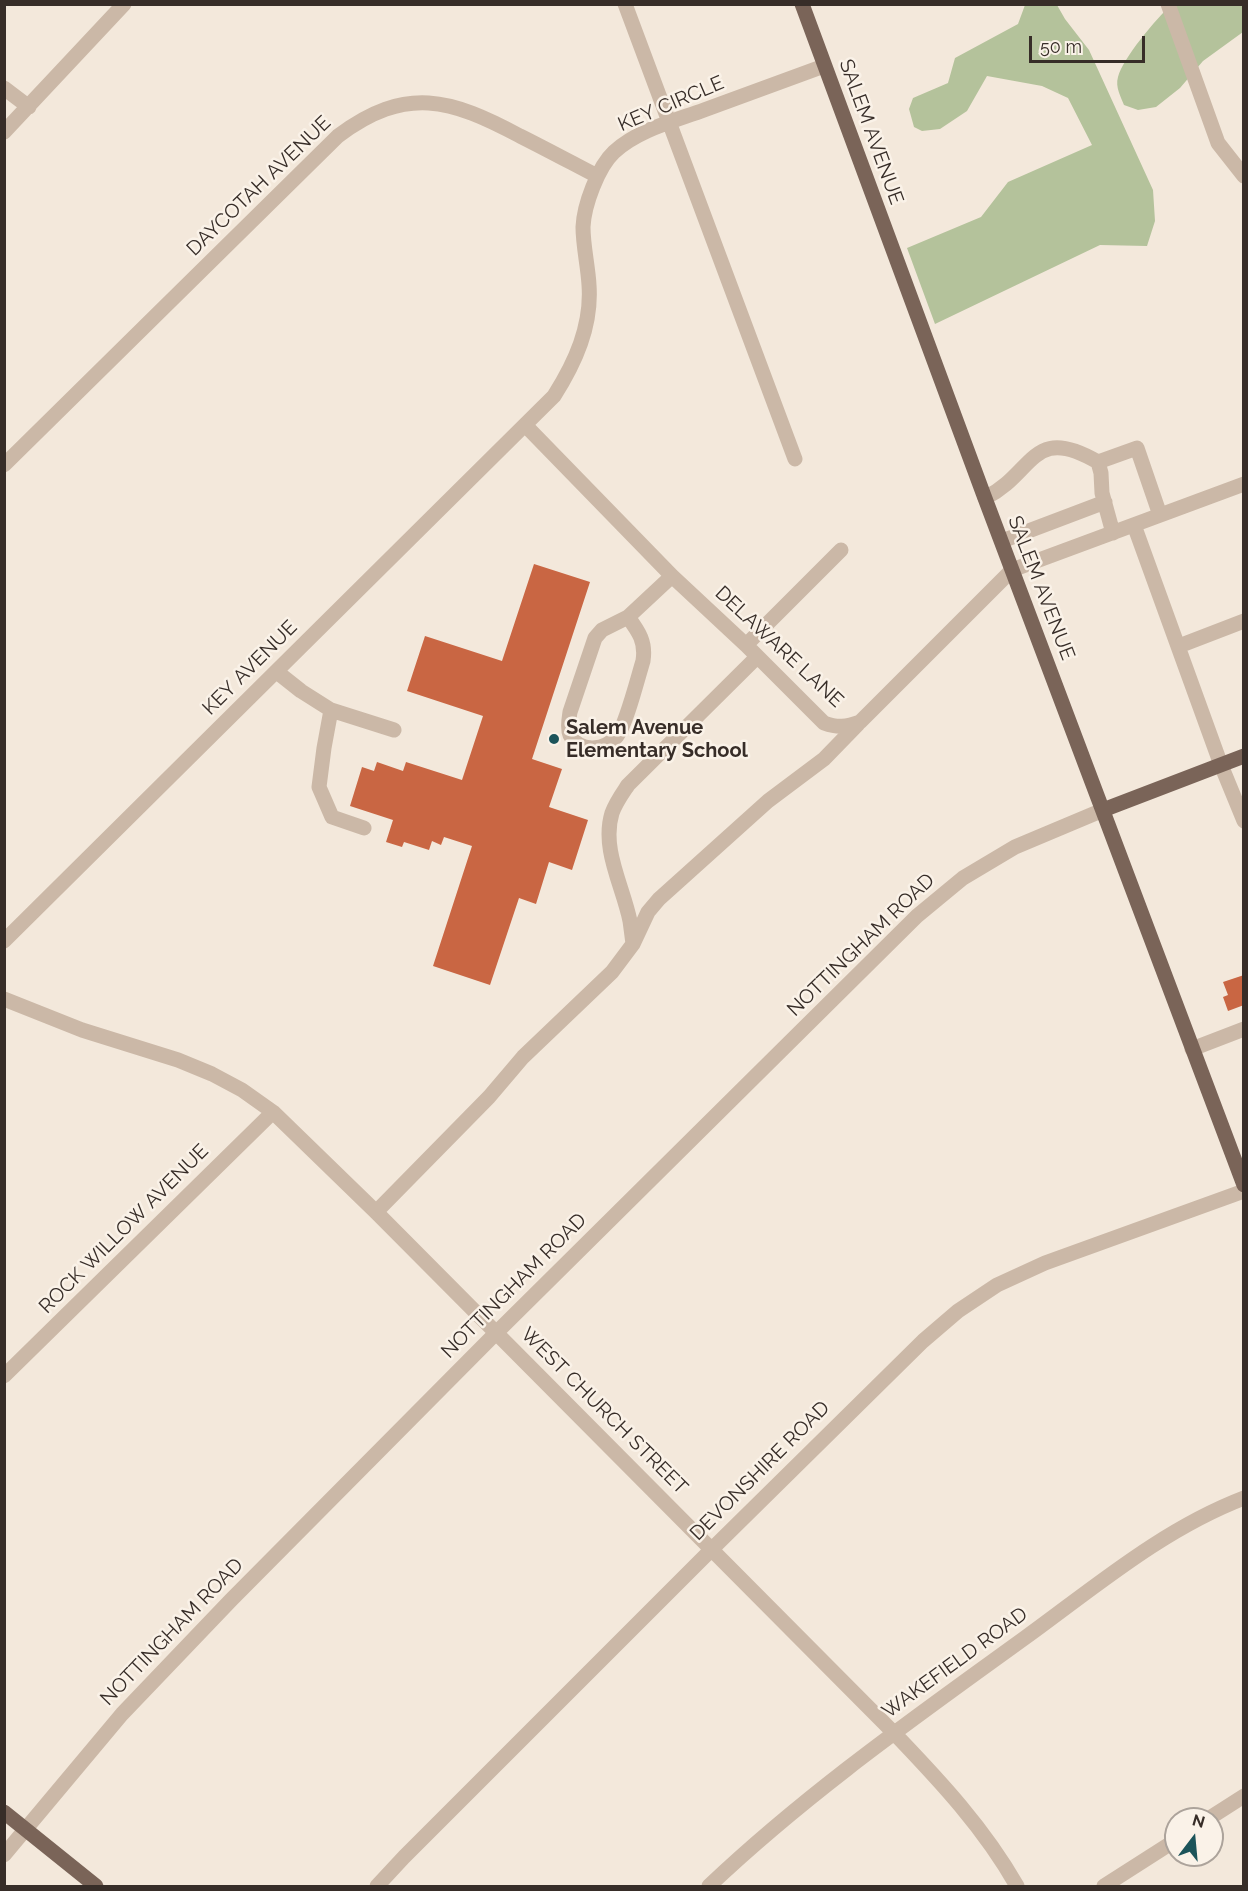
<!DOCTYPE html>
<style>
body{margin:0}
#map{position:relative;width:1248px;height:1891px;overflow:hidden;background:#f3e8db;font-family:Raleway,sans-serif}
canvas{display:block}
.frame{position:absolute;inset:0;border:6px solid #372d28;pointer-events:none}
.north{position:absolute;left:1164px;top:1807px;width:60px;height:60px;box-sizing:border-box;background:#faf2e8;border:2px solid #aca39b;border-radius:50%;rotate:16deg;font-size:16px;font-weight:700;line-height:24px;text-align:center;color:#372d28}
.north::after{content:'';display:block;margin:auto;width:21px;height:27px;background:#1c545a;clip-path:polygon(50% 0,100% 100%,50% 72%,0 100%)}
.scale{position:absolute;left:1029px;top:36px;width:116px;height:27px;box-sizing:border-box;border:3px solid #372d28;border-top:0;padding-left:8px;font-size:18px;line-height:21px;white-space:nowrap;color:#372d28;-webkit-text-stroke:4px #faf2e8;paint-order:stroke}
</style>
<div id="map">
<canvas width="1248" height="1891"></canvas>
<div class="frame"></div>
<div class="north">N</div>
<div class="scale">50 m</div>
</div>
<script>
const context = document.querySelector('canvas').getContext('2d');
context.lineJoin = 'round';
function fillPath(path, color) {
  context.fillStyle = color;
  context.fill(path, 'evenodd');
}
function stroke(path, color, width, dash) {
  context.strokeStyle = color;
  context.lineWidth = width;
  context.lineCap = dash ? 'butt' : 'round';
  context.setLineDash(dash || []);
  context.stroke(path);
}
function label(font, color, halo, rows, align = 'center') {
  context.font = font + ' Raleway,sans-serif';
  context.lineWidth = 5;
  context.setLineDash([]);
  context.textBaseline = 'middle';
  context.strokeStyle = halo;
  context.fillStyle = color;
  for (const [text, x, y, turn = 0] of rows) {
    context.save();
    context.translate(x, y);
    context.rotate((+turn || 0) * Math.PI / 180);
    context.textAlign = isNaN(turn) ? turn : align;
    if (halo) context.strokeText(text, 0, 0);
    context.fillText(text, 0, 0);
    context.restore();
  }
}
const green = new Path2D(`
 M1025,5h32l8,14 24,31 64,140 2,31 -8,25 -47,-1 -165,79 -28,-76 74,-31 27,-35 84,-37 -24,-47 -26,-12 -55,-10 -20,35 -27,18 -18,2 -8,-4 -5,-18 4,-11 35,-15 7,-25 63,-34z
 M1171,5h72v27l-40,29 -23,27 -24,19 -18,3 -14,-5c-3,-8 -9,-18 -6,-28 5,-19 38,-58 53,-72z`);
const building = new Path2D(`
 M534,564l56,18 -58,177 30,10 -13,38 39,13 -16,50 -23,-8 -13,42 -17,-6 -29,87 -57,-19 39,-120 -28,-9 -3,8 -9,-4 -3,9 -25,-8 -2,5 -16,-5 7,-22 -43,-14 12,-39 12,4 3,-9 26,9 3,-9 56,18 21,-64 -76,-25 18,-55 77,25z
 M1244,975v30l-16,6 -5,-14 5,-2 -5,-13z`);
const minor = new Path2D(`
 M625,4l170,455
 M1168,4l50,139 26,33
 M4,88l25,19
 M4,132l120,-128
 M526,426l146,150 74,69 78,78c14,5 22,4 36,-1l152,-152 232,-86
 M1098,462l39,-14 23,67
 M4,465l334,-329c68,-51 113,-37 182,0 26,13 52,27 77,40
 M985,498c50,-25 46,-75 113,-36l3,11 1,20 11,40
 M1134,525l87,240 23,56
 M1002,541l103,-39
 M628,617c11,15 18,25 15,44 -5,16 -17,64 -26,75 -11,14 -37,18 -47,-1 -3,-7 -1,-16 0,-23l25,-74 7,-8 26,-13 44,-41
 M746,645l95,-95
 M1179,646l65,-25
 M277,672l24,19 30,19 63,20
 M331,710l-7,38 -5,39 13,30 32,11
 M4,941l550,-545c21,-33 38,-70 35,-111 -1,-19 -6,-39 -6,-58 1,-22 15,-60 31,-75 24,-22 60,-31 90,-42 40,-15 80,-29 120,-44
 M633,944c-1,-8 -2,-16 -3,-23 -7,-35 -29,-72 -18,-108 4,-11 10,-19 16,-28l129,-128
 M4,999l78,31 96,30 34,14 30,16 31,22 103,100 518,521c46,48 90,95 123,153
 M1192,1049l52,-20
 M376,1212l113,-115 34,-40 89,-85 21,-28 15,-32 11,-13 109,-98 56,-42 34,-35
 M4,1376l269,-264
 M1208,1819l36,-23
 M4,1855l118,-141 109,-114 265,-267 421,-417 46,-38 52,-31 88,-37
 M377,1886l27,-29 307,-307 212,-209 35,-30 39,-26 48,-22 199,-72
 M709,1886c98,-93 208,-170 317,-249 69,-50 137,-108 218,-139
 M1104,1886l72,-46`);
const major = new Path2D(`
 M802,4l181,489 261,692
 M1103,810l141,-54
 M4,1812l92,74`);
const markers = [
 [554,739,6,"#1c545a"]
];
const streetNames = [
 ["KEY CIRCLE",671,104,-23],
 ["SALEM AVENUE",871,132,70],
 ["DAYCOTAH AVENUE",259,186,-44],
 ["SALEM AVENUE",1041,588,69],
 ["DELAWARE LANE",779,647,43],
 ["KEY AVENUE",250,668,-45],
 ["NOTTINGHAM ROAD",861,945,-44],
 ["ROCK WILLOW AVENUE",124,1229,-45],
 ["NOTTINGHAM ROAD",514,1286,-45],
 ["WEST CHURCH STREET",604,1411,45],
 ["DEVONSHIRE ROAD",760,1471,-45],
 ["NOTTINGHAM ROAD",172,1632,-46],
 ["WAKEFIELD ROAD",955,1663,-36]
];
const poiNames = [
 ["Salem Avenue",566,728],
 ["Elementary School",566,751]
];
fillPath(green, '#b4c29b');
fillPath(building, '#c96643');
stroke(minor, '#cbb8a7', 15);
stroke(major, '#7a6458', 15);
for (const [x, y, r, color] of markers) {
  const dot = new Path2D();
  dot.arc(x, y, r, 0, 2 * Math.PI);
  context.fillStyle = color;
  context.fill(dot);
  stroke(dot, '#faf2e8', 2);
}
label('20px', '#372d28', '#faf2e8', streetNames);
label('bold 20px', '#372d28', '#faf2e8', poiNames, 'left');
</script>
